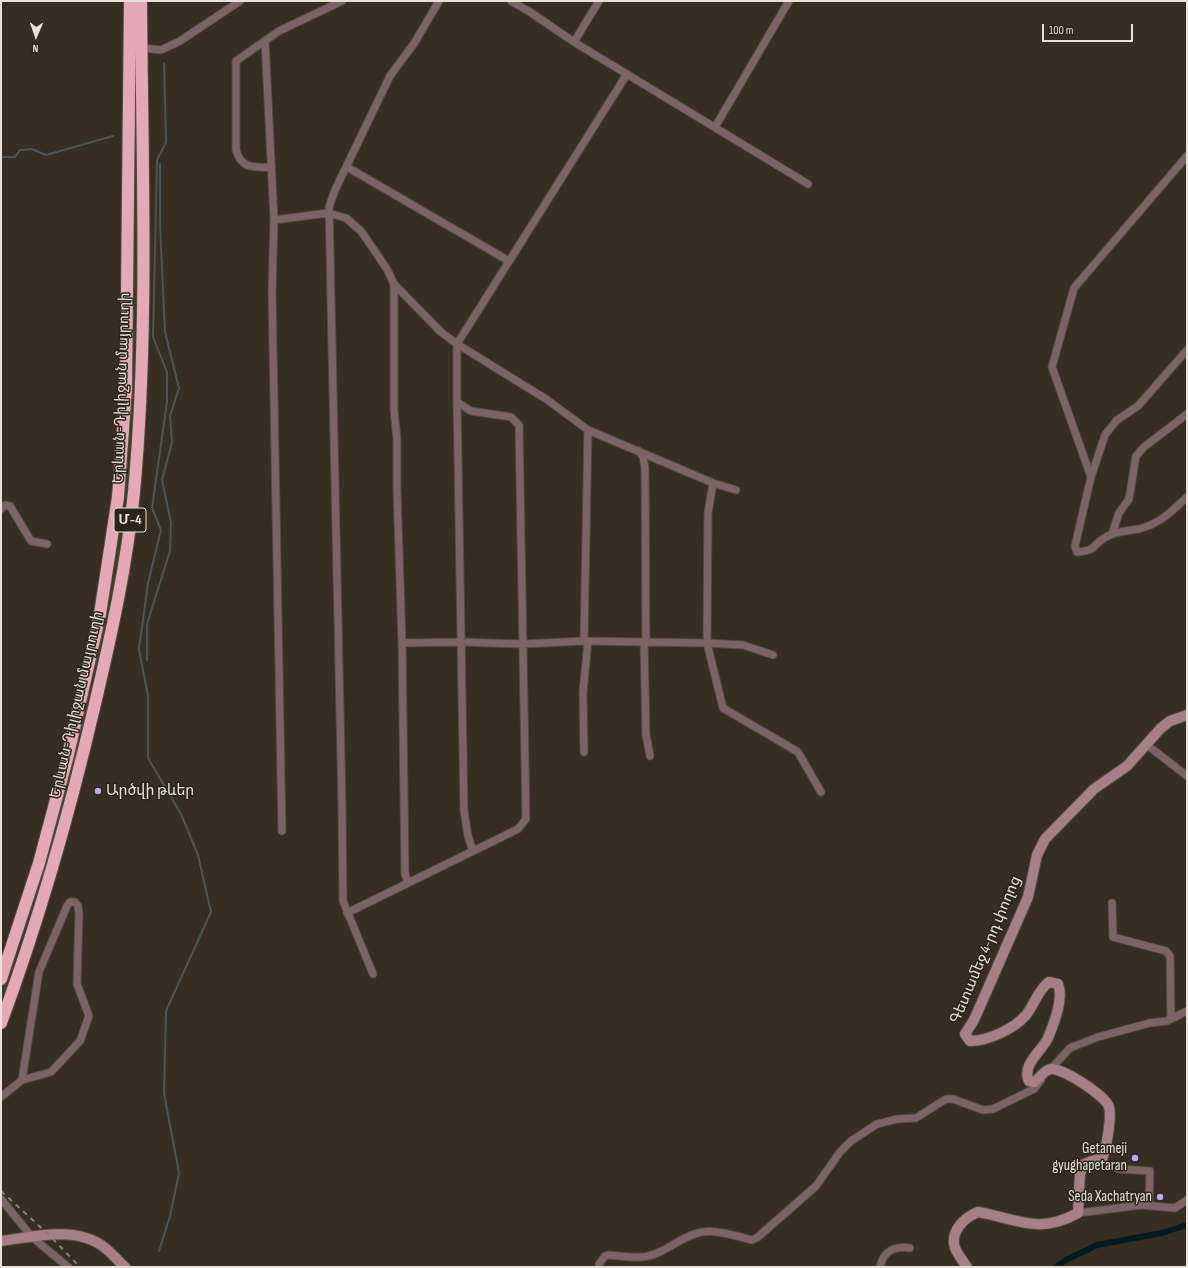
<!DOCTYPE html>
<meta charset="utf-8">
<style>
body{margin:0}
#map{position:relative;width:1188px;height:1268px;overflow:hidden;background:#362e23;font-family:"Sofia Sans Condensed",sans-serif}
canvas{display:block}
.frame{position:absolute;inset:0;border:2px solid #e7e1da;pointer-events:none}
.north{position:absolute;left:16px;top:16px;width:40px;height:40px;-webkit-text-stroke:3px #2c2419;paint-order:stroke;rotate:182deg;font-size:11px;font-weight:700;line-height:16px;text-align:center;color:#e7e1da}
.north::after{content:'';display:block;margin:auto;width:14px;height:18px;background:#e7e1da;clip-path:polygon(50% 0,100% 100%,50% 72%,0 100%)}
.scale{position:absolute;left:1042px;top:24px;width:91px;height:18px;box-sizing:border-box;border:2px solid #e7e1da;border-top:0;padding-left:5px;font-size:12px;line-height:14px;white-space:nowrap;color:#e7e1da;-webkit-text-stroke:3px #2c2419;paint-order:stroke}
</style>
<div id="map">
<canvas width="1188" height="1268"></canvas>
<div class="frame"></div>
<div class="north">N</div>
<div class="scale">100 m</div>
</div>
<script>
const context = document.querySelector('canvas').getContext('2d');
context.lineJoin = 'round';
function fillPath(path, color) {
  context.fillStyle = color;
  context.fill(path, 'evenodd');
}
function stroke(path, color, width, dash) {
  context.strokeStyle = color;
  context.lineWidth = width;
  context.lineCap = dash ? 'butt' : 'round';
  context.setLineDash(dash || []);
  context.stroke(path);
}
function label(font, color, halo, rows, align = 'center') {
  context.font = font + ' "Sofia Sans Condensed","Noto Sans Armenian",sans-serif';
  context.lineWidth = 3;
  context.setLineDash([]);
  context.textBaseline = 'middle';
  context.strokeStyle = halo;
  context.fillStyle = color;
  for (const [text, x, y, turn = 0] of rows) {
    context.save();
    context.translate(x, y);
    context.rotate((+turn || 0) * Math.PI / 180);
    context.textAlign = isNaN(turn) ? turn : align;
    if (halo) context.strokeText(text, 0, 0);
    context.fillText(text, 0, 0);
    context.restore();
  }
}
const green = new Path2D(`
 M137,1c0,97 1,194 -1,292 -1,71 -2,143 -10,214 -19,169 -69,335 -125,495v-13l70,-228 22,-82 24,-149 17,-488z`);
const stream = new Path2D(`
 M1,157h14l5,-7 12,-1 14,6 67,-19
 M147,660v-36l23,-73 1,-28 -9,-43 10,-38 -2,-26 9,-28 -14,-56 -5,-106v-62
 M159,1251l11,-35 9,-43 -15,-80 2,-82 45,-99 -13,-57 -17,-41 -33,-56v-62l-9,-47 9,-66 13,-53 -9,-22 15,-106v-30l-14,-35 4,-177 9,-18 -2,-79`);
const canal = new Path2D(`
 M1056,1267l10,-7 31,-15 65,-12 25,-8`);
const street = new Path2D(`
 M511,1l19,11 44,30 234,142
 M265,41l9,179 -2,72 10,539
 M574,42l25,-41
 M142,48l19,2 19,-9 60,-40
 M715,127l74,-126
 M1187,156l-113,132 -22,79 39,110 -16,69 2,6c22,-2 14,-7 29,-15 9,-6 22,-6 33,-8 22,-6 32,-17 48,-32
 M347,167l162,94
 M271,168c-18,-2 -29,2 -35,-18v-89l43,-30 63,-30
 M274,220l54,-7 18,5 15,13 26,38 7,15 47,48 16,12 89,55 42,31 125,53 23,7
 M394,284v127l3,28v51l5,153 3,231 3,8
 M457,402l7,409 4,25 5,15
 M639,451l4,6 2,11 1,174
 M1091,477l14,-42 12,-15 21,-14 49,-56
 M713,483l-5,30 -1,130 16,65 75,44 23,40
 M1,509l4,-4 5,1 21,35 16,3
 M1112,534l7,-21 10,-14 7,-43 8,-9 43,-33
 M584,641l4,-211
 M644,642l2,93 4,21
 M402,643l59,-1 61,2 62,-3 123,2 36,2 30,10
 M1147,745l40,31
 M584,752l-1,-60 5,-51
 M1112,903l1,34 53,14 4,5 1,63
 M347,913l171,-84 8,-10 -7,-394 -8,-8 -40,-6 -14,-9v-58l170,-270
 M373,974l-30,-73 -1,-96 -13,-598 6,-17 55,-114 25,-34 24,-41
 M1049,1071l21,-23 28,-11 52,-14 17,-2 20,-10
 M1,1097l21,-17 17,-108 28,-66 3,-4h5l3,4 1,8 -2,70 12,32 -9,25 -29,31 -29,8
 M1118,1169l32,2 -1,35
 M1,1199l31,38 36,30
 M1078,1213l64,-8 33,3 12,-8
 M599,1264l6,-8 3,-1c16,1 31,5 47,-1 16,-6 29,-19 47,-22 16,-2 34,4 50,8l6,-3 58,-51 24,-34 11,-11 26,-17 20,-5 19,-1 30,-19h7l30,11 10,-1 41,-20 7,-9
 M880,1267c3,-16 15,-21 30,-19`);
const secondary = new Path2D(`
 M1,1241c32,-4 76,-16 104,7 7,5 13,13 20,19
 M967,1267c-4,-6 -9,-12 -12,-19 -5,-16 8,-30 23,-36 40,7 60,23 100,1l2,-39 4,-10 8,-3 10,-2c4,-9 10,-42 7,-52 -3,-11 -46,-39 -58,-38 -8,1 -11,10 -17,13l-5,-1c-8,-16 13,-30 19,-43 6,-15 16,-39 10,-54l-9,-2c-12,9 -14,22 -23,33 -12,14 -38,26 -56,26l-5,-7 9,-14 54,-123 9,-42 8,-16 49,-50 33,-23 34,-38 9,-7 17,-6`);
const highway = new Path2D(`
 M1,979l38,-116 29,-108 32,-141 18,-117 8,-108 4,-388
 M1,1023c38,-103 68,-208 93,-315 17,-72 33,-143 40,-216 15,-163 8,-328 7,-491`);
const rail = new Path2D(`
 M1,1191l47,43 32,33`);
const markers = [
 [98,791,4,"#b5acf8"],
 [1135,1158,4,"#b5acf8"],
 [1160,1197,4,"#b5acf8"]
];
const shields = [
 [130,520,32]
];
const shieldNames = [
 ["Մ-4",130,520]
];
const streetNames = [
 ["Երևան-Դիլիջան մայրուղի",122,388,-88],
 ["Երևան-Դիլիջան մայրուղի",77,705,-77],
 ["Գետամեջ 4-րդ փողոց",986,950,-67]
];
const poiNames = [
 ["Արծվի թևեր",106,791,"left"],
 ["Getameji",1127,1149],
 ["gyughapetaran",1127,1166],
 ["Seda Xachatryan",1152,1197]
];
fillPath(green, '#2e4228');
stroke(stream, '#495656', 2);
stroke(canal, '#051a1e', 6);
stroke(street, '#524b40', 9);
stroke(secondary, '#524b40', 12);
stroke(highway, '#524b40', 14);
stroke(street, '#7b6368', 7);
stroke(secondary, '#a67f88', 10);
stroke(highway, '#e4a8b6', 12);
stroke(rail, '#888177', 2, [5, 5]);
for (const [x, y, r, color] of markers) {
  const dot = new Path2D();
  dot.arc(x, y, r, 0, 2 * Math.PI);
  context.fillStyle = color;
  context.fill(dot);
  stroke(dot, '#2c2419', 1.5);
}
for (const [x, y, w] of shields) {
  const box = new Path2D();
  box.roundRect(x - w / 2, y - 12, w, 24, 3);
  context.fillStyle = '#2c2419';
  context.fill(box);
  stroke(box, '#e7e1da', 1);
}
label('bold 14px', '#e7e1da', null, shieldNames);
label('15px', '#e7e1da', '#2c2419', streetNames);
label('15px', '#e7e1da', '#2c2419', poiNames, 'right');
</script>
